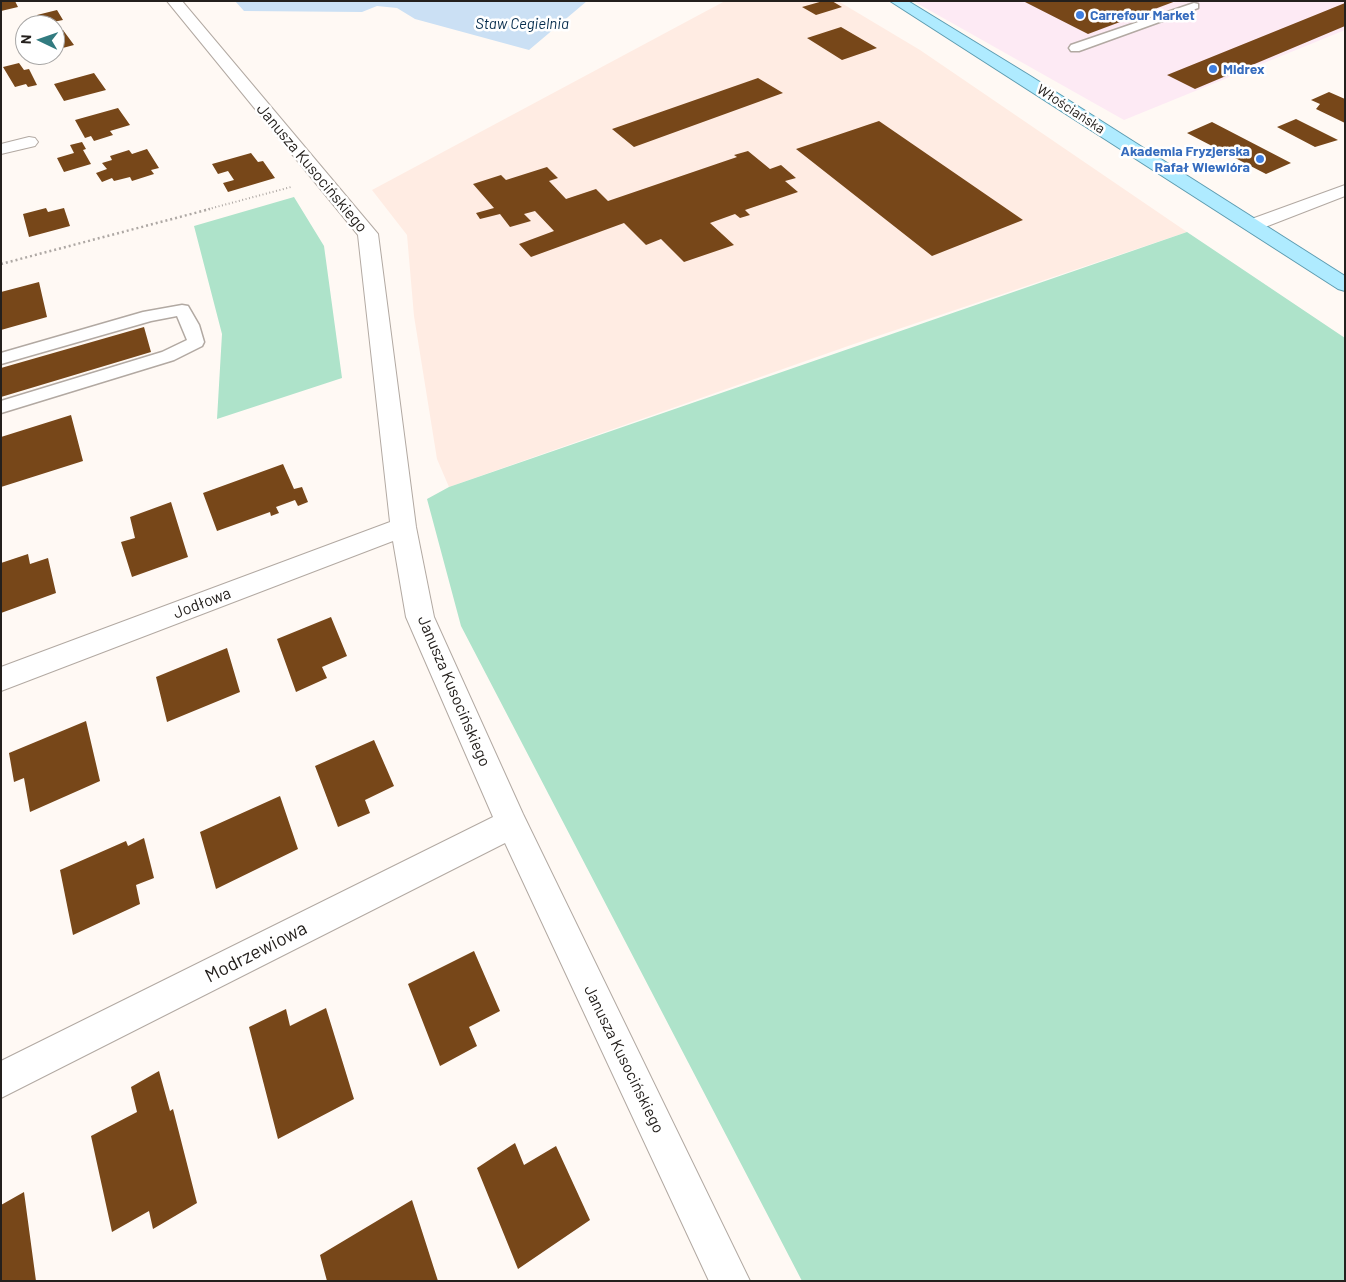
<!DOCTYPE html>
<meta charset="utf-8">
<style>
body{margin:0}
#map{position:relative;width:1346px;height:1282px;overflow:hidden;background:#fff9f4;font-family:Barlow,sans-serif}
canvas{display:block}
.frame{position:absolute;inset:0;border:2px solid #24201d;pointer-events:none}
.north{position:absolute;left:15px;top:15px;width:50px;height:50px;box-sizing:border-box;background:#fff;border:1px solid #a7a6a5;border-radius:50%;rotate:273deg;font-size:14px;font-weight:700;line-height:20px;text-align:center;color:#24201d}
.north::after{content:'';display:block;margin:auto;width:18px;height:22px;background:#327b80;clip-path:polygon(50% 0,100% 100%,50% 72%,0 100%)}
</style>
<div id="map">
<canvas width="1346" height="1282"></canvas>
<div class="frame"></div>
<div class="north">N</div>
</div>
<script>
const context = document.querySelector('canvas').getContext('2d');
context.lineJoin = 'round';
function fillPath(path, color) {
  context.fillStyle = color;
  context.fill(path, 'evenodd');
}
function stroke(path, color, width, dash) {
  context.strokeStyle = color;
  context.lineWidth = width;
  context.lineCap = dash ? 'butt' : 'round';
  context.setLineDash(dash || []);
  context.stroke(path);
}
function label(font, color, halo, rows, align = 'center') {
  context.font = font + ' Barlow,sans-serif';
  context.lineWidth = 5;
  context.setLineDash([]);
  context.textBaseline = 'middle';
  context.strokeStyle = halo;
  context.fillStyle = color;
  for (const [text, x, y, turn = 0] of rows) {
    context.save();
    context.translate(x, y);
    context.rotate((+turn || 0) * Math.PI / 180);
    context.textAlign = isNaN(turn) ? turn : align;
    if (halo) context.strokeText(text, 0, 0);
    context.fillText(text, 0, 0);
    context.restore();
  }
}
const commercial = new Path2D(`
 M913,1h432v29l-221,90z`);
const industrial = new Path2D(`
 M725,1h113l82,49 267,182 -336,113 -402,142 -12,-28 -23,-143 -7,-81 -35,-45z`);
const green = new Path2D(`
 M294,197l30,49 18,132 -125,41 5,-85 -28,-108z
 M1187,232l158,106v943h-543l-341,-655 -34,-127 22,-12z`);
const water = new Path2D(`
 M235,1h352l-58,49 -114,-31 -18,-11 -20,-2 -15,6 -118,-1z`);
const building = new Path2D(`
 M1,1h14l3,6 -17,4z
 M823,1h9l10,6 -26,8 -14,-8z
 M1023,1h153l-88,33z
 M1345,3v23l-150,63 -28,-14z
 M57,10l6,10 -20,4 -6,-9z
 M841,27l36,21 -35,12 -35,-22z
 M63,30l11,15 -19,5v-18z
 M19,63l5,7 5,-1 8,16 -9,2 -2,-3 -11,3 -12,-20z
 M94,73l12,17 -42,11 -10,-17z
 M758,78l25,15 -149,54 -22,-18z
 M1329,92l16,7v24l-29,-14 4,-5 -9,-4z
 M118,108l12,17 -20,6 3,4 -19,6 -3,-5 -6,2 -10,-18z
 M1296,119l42,21 -23,7 -38,-20z
 M879,121l144,99 -91,36 -136,-107z
 M1212,122l79,41 -25,11 -79,-41z
 M82,142l4,7 -3,1 8,14 -27,8 -7,-14 17,-5 -4,-8z
 M147,149l12,19 -8,2 3,4 -22,7 -2,-4 -16,4 -2,-3 -10,4 -6,-9 11,-4 -5,-6 10,-3 -2,-4 19,-6 3,4z
 M748,151l22,18 11,-4 15,13 -11,3 13,11 -53,18 5,5 -10,3 -5,-4 -25,9 24,22 -50,17 -23,-23 -15,6 -22,-22 -93,34 -12,-13 35,-13 -19,-20 -11,3 7,7 -21,6 -10,-13 -20,5 -4,-6 18,-5 -21,-24 28,-9 5,5 41,-13 11,11 -9,3 17,18 30,-10 12,12 129,-44 -3,-2z
 M251,153l7,9 5,-1 12,17 -47,14 -5,-9 11,-3 -6,-9 -10,3 -6,-10z
 M46,208l2,4 16,-4 6,18 -41,11 -6,-23z
 M39,282l8,35 -46,13v-38z
 M144,327l7,25 -150,45v-29z
 M71,415l12,46 -82,26v-50z
 M283,464l11,25 8,-2 6,15 -10,4 -3,-6 -19,7 3,6 -8,3 -1,-4 -53,19 -14,-38z
 M171,502l17,55 -56,20 -11,-35 14,-4 -5,-21z
 M28,554l2,10 18,-6 8,35 -55,20v-50z
 M331,617l16,39 -25,11 5,11 -31,14 -19,-53z
 M227,648l13,44 -73,30 -11,-45z
 M86,721l14,60 -70,31 -6,-34 -10,4 -5,-29z
 M374,740l20,46 -29,14 5,13 -32,14 -23,-61z
 M280,796l18,53 -82,40 -16,-57z
 M144,838l10,40 -18,7 4,19 -67,31 -13,-65 66,-29 2,5z
 M474,951l26,60 -31,16 8,19 -37,20 -32,-82z
 M326,1008l28,91 -76,40 -29,-112 37,-18 4,17z
 M159,1071l11,40 3,-2 24,94 -44,26 -4,-18 -37,21 -21,-96 46,-24 -6,-25z
 M515,1143l9,22 32,-19 34,74 -72,49 -41,-101z
 M24,1192l12,89h-35v-76z
 M412,1200l26,81h-111l-7,-26z`);
const pathFar1 = new Path2D(`
 M205,210l86,-23`);
const path = new Path2D(`
 M1,264l209,-55`);
const service = new Path2D(`
 M1194,3l4,1v4l-119,43h-8l-2,-3 2,-3z
 M182,305l6,1 11,19 5,17 -2,4 -28,14 -173,53v-12l161,-49 25,-12 -10,-24 -26,5 -150,43v-11l142,-41z`);
const minor = new Path2D(`
 M167,1h15l196,233 38,293 18,90 89,197 227,467h-41l-204,-438 -504,255v-37l492,-244 -87,-200 -13,-76 -392,150v-24l389,-145 -32,-287z
 M29,137l6,1 3,4 -3,4 -34,8v-10z
 M1345,185v11l-85,33h-14l-3,-4 3,-4z`);
const primary = new Path2D(`
 M890,1h18l124,76 313,199v15l-7,-2z`);
const markers = [
 [1080,15,5,"#3f7fe0"],
 [1213,69,5,"#3f7fe0"],
 [1260,159,5,"#3f7fe0"]
];
const farShopnames = [
 ["Carrefour Market",1090,15],
 ["Midrex",1223,69],
 ["Akademia Fryzjerska",1250,151,"right"],
 ["Rafał Wiewióra",1250,167,"right"]
];
const farStreetnames = [
 ["Włościańska",1071,109,33]
];
const farWaternames = [
 ["Staw Cegielnia",522,24]
];
const streetNames = [
 ["Janusza Kusocińskiego",312,168,50],
 ["Jodłowa",202,603,-21],
 ["Janusza Kusocińskiego",454,691,67],
 ["Janusza Kusocińskiego",624,1059,64]
];
const nearStreetnames = [
 ["Modrzewiowa",256,952,-27]
];
fillPath(commercial, '#fdeaf4');
fillPath(industrial, '#ffece3');
fillPath(green, '#aee3ca');
fillPath(water, '#cbe0f4');
fillPath(building, '#774719');
stroke(service, '#b2a9a2', 3);
stroke(minor, '#b2a9a2', 2);
stroke(primary, '#5c9bb0', 2);
stroke(pathFar1, '#aea8a4', 2, [1, 2.5]);
stroke(path, '#aea8a4', 2.5, [2, 3]);
fillPath(service, '#fff');
fillPath(minor, '#fff');
fillPath(primary, '#afebff');
for (const [x, y, r, color] of markers) {
  const dot = new Path2D();
  dot.arc(x, y, r, 0, 2 * Math.PI);
  context.fillStyle = color;
  context.fill(dot);
  stroke(dot, '#fff', 2);
}
label('bold 14px', '#366cbe', '#fff', farShopnames, 'left');
label('14px', '#24201d', '#fff', farStreetnames);
label('italic 15px', '#072d4d', '#fff', farWaternames);
label('16px', '#24201d', '#fff', streetNames);
label('19px', '#24201d', '#fff', nearStreetnames);
</script>
